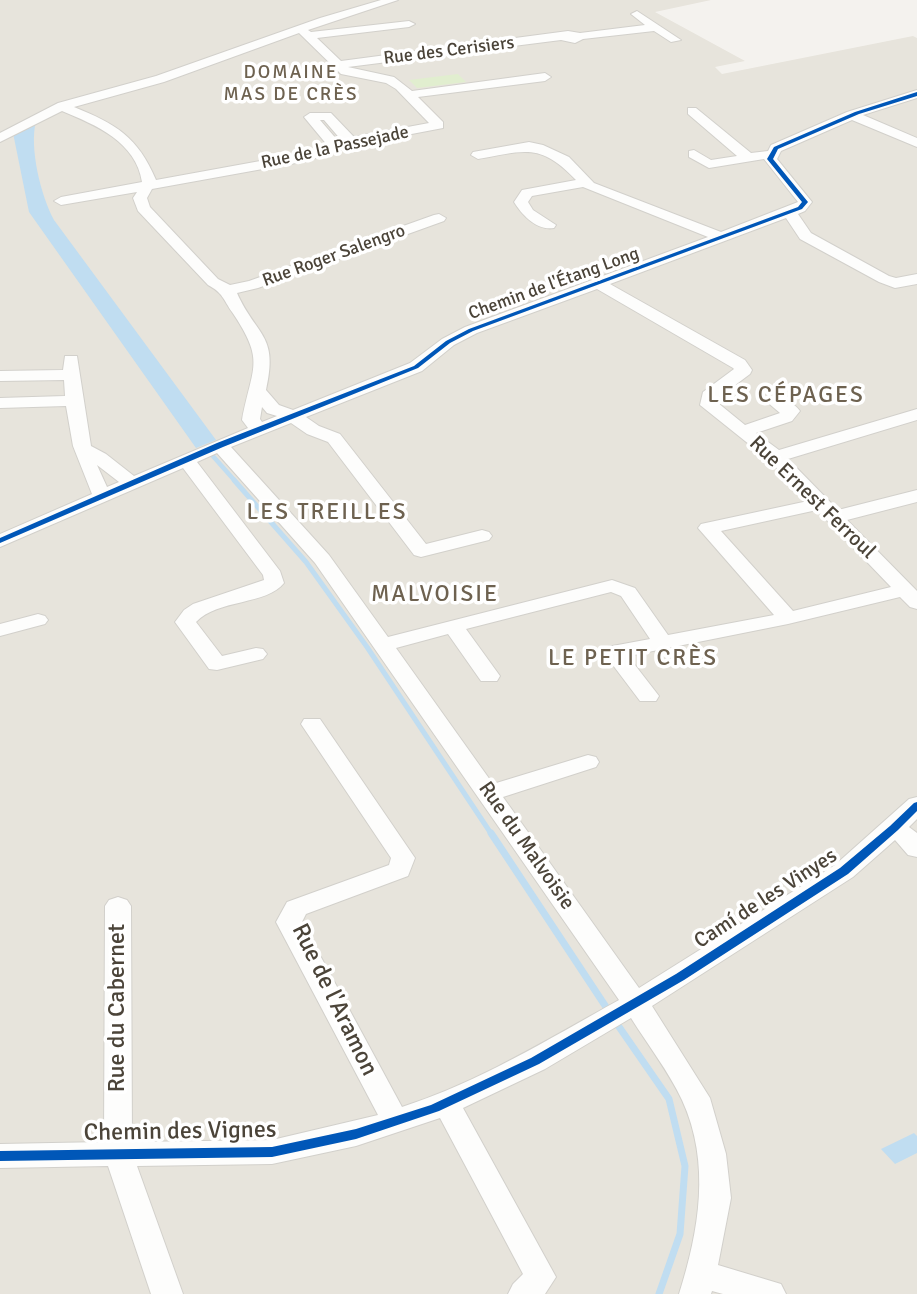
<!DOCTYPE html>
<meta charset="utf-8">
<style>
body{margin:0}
canvas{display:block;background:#f4f2ee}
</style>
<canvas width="917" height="1294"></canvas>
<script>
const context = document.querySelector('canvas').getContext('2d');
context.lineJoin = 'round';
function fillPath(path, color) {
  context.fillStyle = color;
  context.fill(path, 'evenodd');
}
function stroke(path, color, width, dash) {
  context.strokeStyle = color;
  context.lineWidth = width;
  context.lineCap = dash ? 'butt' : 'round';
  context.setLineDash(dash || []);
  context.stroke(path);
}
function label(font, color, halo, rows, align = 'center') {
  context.font = font + ' Signika,sans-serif';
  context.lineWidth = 7;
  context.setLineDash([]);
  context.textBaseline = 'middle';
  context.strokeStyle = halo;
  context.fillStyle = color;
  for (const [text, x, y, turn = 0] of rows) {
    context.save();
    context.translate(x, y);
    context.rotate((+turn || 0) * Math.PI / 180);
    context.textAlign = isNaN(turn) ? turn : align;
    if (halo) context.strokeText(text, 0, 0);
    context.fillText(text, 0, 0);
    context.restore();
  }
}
const residential = new Path2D(`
 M0,0h711l-56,12 90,49 -30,6 7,7 191,-38 4,2v1256h-917z`);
const green = new Path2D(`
 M458,74l8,8 -49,6 -8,-8z`);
const water = new Path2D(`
 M36,121c-7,27 5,75 18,99l162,220 -20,8 -167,-236 -16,-79z
 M914,1133l3,3v17l-22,11 -14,-15z`);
const streamFar2 = new Path2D(`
 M212,455l23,26`);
const streamFar1 = new Path2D(`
 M234,480l72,82 61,85 125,188`);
const stream = new Path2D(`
 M491,833l119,180
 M615,1021l54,78 16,67 -5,68 -21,60`);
const minor = new Path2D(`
 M381,0h17l-90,30 3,2 98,-11 6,3 -6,3 -92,11 24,23 227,-30 12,2 65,-8 -14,-11 6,-3 44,29 -10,2 -17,-11 -71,8 -8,4 -14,-3 -213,27 46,10 18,14 133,-18 6,4 -6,4 -127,16 25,25v6l-89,17 -47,16 -155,28 -5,9 3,9 68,72 12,6 19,-4 185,-66 5,-1 7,4 -2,3 -186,67 -21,5c19,43 42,41 29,97l13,15 14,5 117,-47 32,-24 23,-12 243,-90 -125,-50 -51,9 -4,6 5,8 23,15 -2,3c-17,3 -32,-13 -40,-26l8,-12 54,-10c-36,-38 -51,-29 -98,-21l-7,-4 2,-3 56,-10 14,3 26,12 25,26 127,49 77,-30 -34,-43 -55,9 -20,-11v-6l5,-1 17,10 26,-4 -49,-42v-6h8l55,45 17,-2 3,-6 76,-33 70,-22v8l-54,17 54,23v9l-65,-27 -71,31 -4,8 35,43 -7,9 -7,3 13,19 78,43 7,2 21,-4v10l-22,4 -16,-6 -79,-43 -14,-21 -176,66 135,76 7,10 -2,4 -32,24v5l27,22 35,-12 -13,-11 3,-4c11,-2 23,4 30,13l-8,10 -36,12 23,17 138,-41v11l-129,39 50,51 79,-20v12l-70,18 70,71v18l-7,-2 -10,-10 -112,27 -160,32 31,40 -3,5h-16l-37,-49 4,-5 43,-8 -29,-43 -10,-4 -145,37 34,47 -3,5h-16l-33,-47 -52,14 97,136 95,-29 8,2 3,5 -3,5 -93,30 136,191 196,-123 74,-66 8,-2v22l-8,8 8,6v24l-9,-2 -13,-15 -42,37 -201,129 58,92 16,56 5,44 -13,67 63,19 5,10h-63l-11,-3 -1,3h-32c20,-63 32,-131 3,-194 -13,-28 -34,-55 -51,-82l-86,51 -82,39 93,169 -11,17h-37l5,-10 10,-10 -83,-156 -84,28 -84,18 -135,2 46,128h-32l-43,-128 -108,2v-24l104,-2 1,-236 4,-6 9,-3 9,3 4,6 1,236 140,-2 106,-25 -102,-193 11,-20 102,-37 2,-7 -90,-134 3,-5h16l95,139 -7,18 -102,38 -4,8 100,185c77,-25 147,-68 217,-107l-304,-437 -98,-110 -20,9 83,109 4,12c-17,22 -66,16 -88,39l26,34 34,-8 7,1 4,5 -4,5 -46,11 -8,-1 -34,-47 9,-12 9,-6 71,-24 -1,-5 -80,-107 -183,79v-13l92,-40 -19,-48 -7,-40 -66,2v-10l65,-2 -1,-16 -64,1v-10l63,-1 2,-14h12l14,90 15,8 28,22 114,-48 -6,-8c10,-54 24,-58 -10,-108 -9,-13 -9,-19 -24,-27l-70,-74 -5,-13 4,-6 -76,13 -7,-4 7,-4 81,-15c-6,-40 -46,-57 -80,-71l-62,31v-9l58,-30 98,-27 164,-58zM299,33l42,41 45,9 10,6 33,34 -75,14 -23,-24h-21l-6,4 24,29 -24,7 -148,27c-18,-43 -40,-56 -82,-73l90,-25zM320,120h4l18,21 -3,1zM597,289l136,79 1,1 -31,23 -3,13 70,56 38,40 -107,23 -3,4 76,87 -106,20 -33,-47 -23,-8 -224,57 -59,-82 -98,-108 60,-24 16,11 21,8 86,113 7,2 68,-17 3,-4 -3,-4 -7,-2 -56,14 -86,-110 -21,-8 -13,-9 116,-46 32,-26 23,-12zM262,407l5,6 10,3 -15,6 -2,-3zM97,465l22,17 -12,5zM817,510l74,77 -98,24 -72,-80z
 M38,614l7,2 3,4 -3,4 -45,12v-12z`);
const cycleway = new Path2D(`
 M917,92v4l-58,18 -81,35 -5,10 35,43 -6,7 -329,122 -23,12 -32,25 -195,79 -223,96v-5l217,-95 197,-77 32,-25 23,-12 329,-122 4,-5 -35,-43 7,-12 81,-35z
 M917,802v9l-19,19 -50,44 -164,106 -145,84 -100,47 -83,28 -84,18 -272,4v-10l272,-4 84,-18 75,-24 100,-47 145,-84 164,-106 50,-42 24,-23z`);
const farStreetnames = [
 ["Rue des Cerisiers",449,51,-7],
 ["Rue de la Passejade",335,148,-12],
 ["Rue Roger Salengro",334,256,-20],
 ["Chemin de l'Étang Long",554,284,-20]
];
const farNeighbourhoodnames = [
 ["DOMAINE",291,73],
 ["MAS DE CRÈS",291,95]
];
const streetNames = [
 ["Rue Ernest Ferroul",812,498,44],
 ["Rue du Malvoisie",526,846,55],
 ["Camí de les Vinyes",766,899,-33]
];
const neighbourhoodNames = [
 ["LES CÉPAGES",786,396],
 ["LES TREILLES",327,513],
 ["MALVOISIE",435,595],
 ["LE PETIT CRÈS",633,659]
];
const nearStreetnames = [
 ["Rue de l'Aramon",334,1000,64],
 ["Rue du Cabernet",118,1008,-90],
 ["Chemin des Vignes",180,1132,-1]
];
fillPath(residential, '#e7e4dc');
fillPath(green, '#e1eecf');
fillPath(water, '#c0ddf1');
stroke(streamFar2, '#c0ddf1', 4.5);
stroke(streamFar1, '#c0ddf1', 5);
stroke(stream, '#c0ddf1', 7);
stroke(minor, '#d2d0cb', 2);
fillPath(minor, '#fdfdfc');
fillPath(cycleway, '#0057b8');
label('18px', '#4b4439', '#fff', farStreetnames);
context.letterSpacing = '2px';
label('19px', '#6e6250', '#fff', farNeighbourhoodnames);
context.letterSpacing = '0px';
label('21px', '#4b4439', '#fff', streetNames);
context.letterSpacing = '2px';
label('23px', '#6e6250', '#fff', neighbourhoodNames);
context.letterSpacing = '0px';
label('24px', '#4b4439', '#fff', nearStreetnames);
</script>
